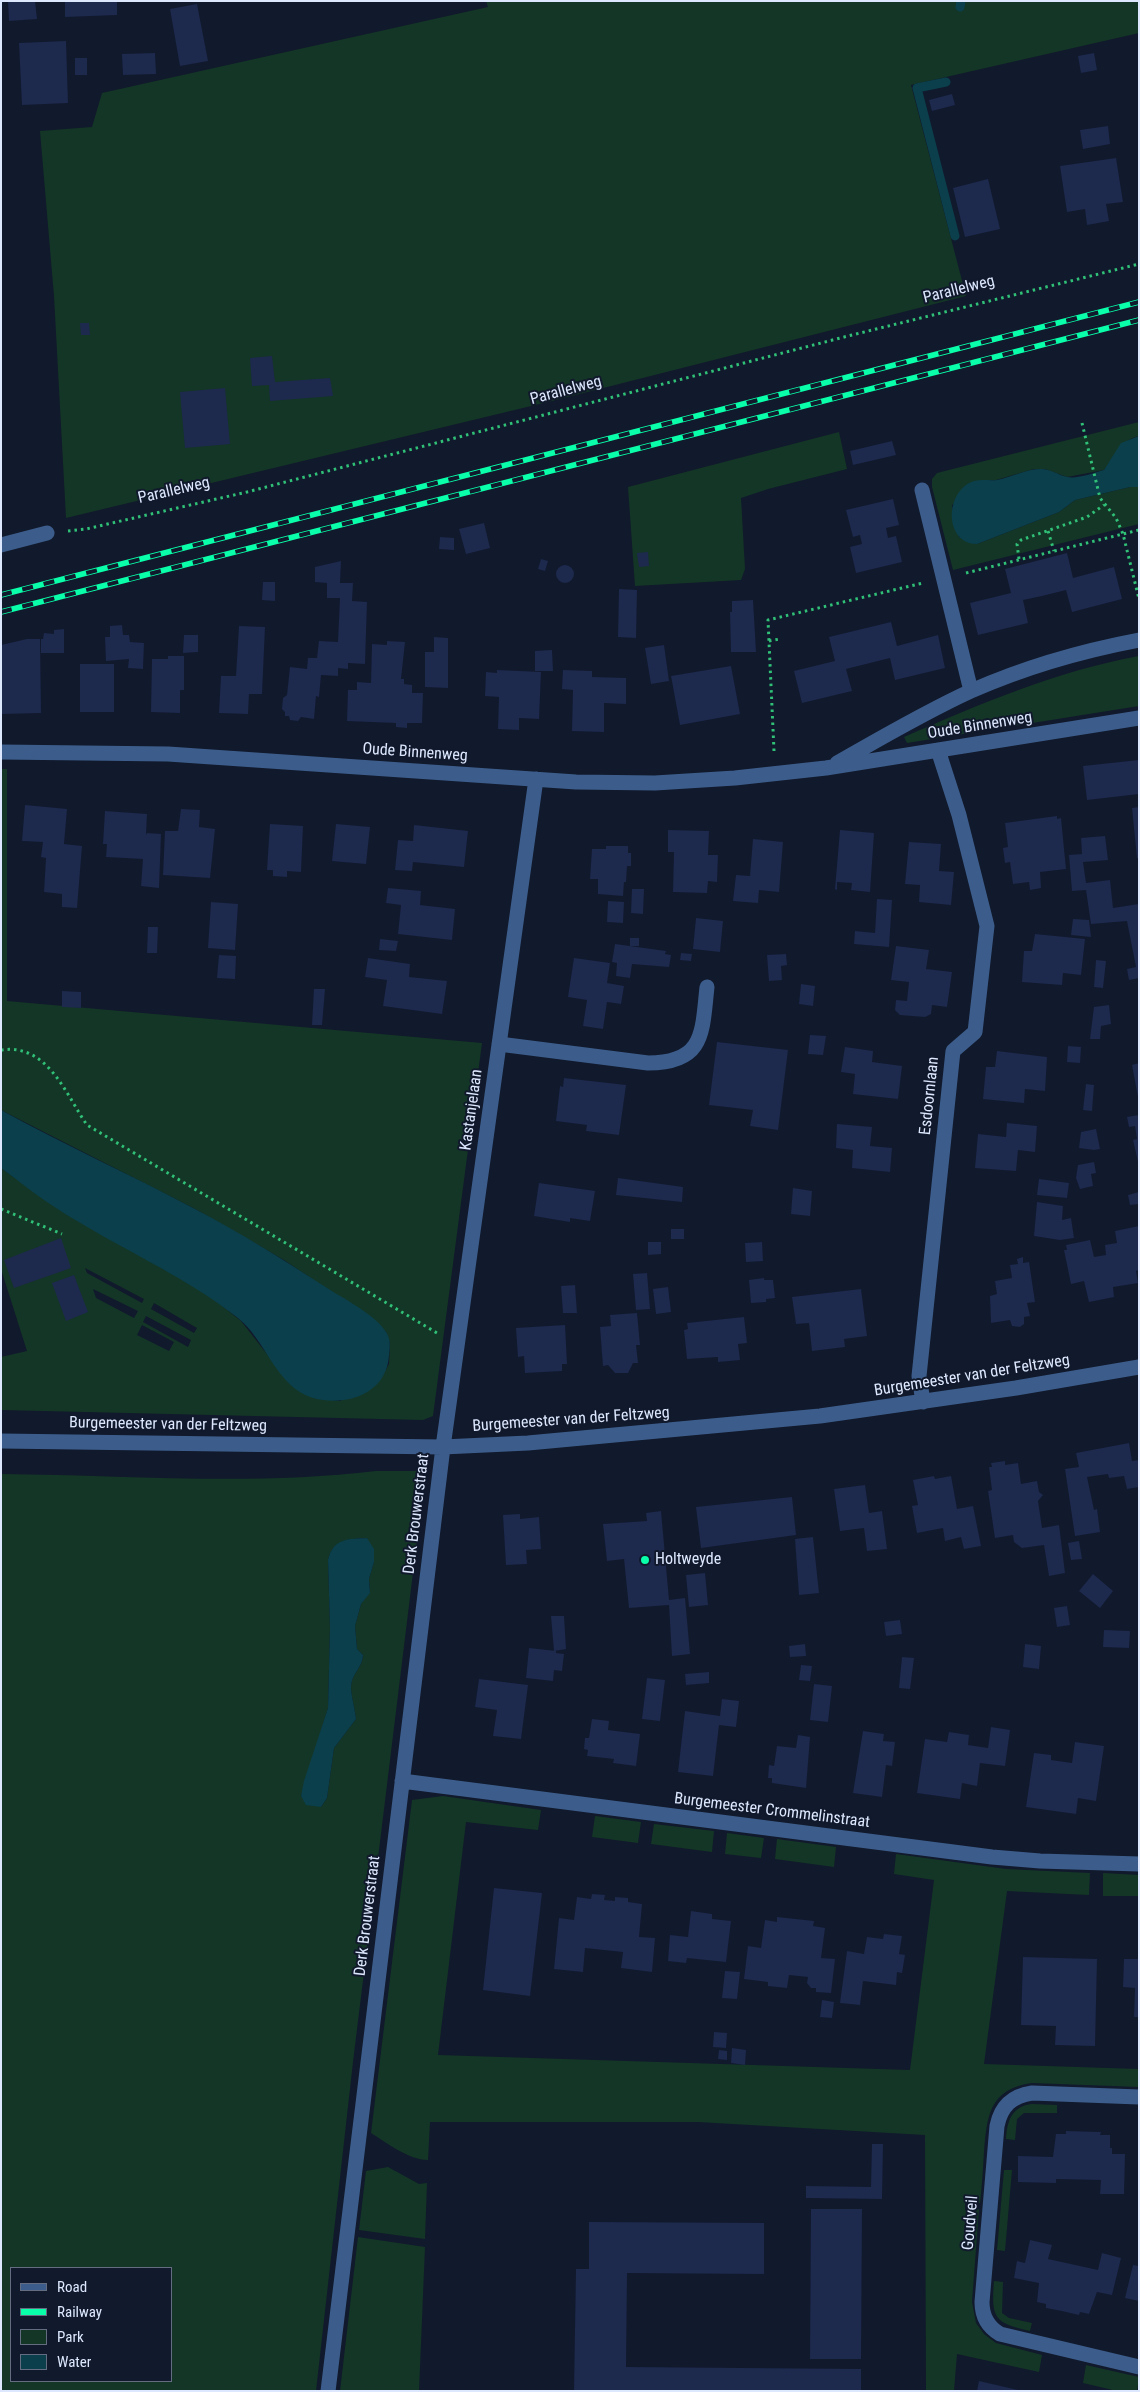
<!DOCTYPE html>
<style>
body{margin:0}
#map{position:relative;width:1140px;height:2392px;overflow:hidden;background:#11192c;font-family:"Roboto Condensed",sans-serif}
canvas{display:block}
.frame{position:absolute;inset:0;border:2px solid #dde8ff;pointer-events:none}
.legend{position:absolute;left:10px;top:2267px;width:162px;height:115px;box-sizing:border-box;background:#11192c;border:1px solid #636c80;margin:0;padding:6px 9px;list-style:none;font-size:15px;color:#dde8ff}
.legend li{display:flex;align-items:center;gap:10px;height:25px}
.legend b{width:25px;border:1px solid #636c80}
</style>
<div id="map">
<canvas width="1140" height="2392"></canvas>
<div class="frame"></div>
<ul class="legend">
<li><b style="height:6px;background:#3c5d8b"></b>Road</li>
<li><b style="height:6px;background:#09ffa9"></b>Railway</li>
<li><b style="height:14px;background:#143626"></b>Park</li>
<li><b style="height:14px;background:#0b3f4c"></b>Water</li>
</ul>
</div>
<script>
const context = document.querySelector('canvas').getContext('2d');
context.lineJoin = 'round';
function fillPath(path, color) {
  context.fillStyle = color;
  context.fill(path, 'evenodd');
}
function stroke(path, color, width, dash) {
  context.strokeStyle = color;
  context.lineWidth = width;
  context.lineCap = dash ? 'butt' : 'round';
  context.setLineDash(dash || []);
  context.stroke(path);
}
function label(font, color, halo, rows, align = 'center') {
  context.font = font + ' "Roboto Condensed",sans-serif';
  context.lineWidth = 4;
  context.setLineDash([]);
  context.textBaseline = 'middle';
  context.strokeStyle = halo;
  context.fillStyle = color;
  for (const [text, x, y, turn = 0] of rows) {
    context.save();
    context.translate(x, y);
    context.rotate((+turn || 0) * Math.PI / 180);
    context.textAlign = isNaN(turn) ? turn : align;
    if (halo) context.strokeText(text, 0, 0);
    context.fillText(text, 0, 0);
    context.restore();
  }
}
const green = new Path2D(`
 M486,1h653v32l-228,52 55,211 -414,105 -486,117 -12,-222 -14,-165 52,-4 10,-34 386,-86z
 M1139,422v14c-20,5 -23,19 -35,34l-37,7 -22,-8h-11l-38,11h-11l-33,25 2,19 5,13 18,7 82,-32 16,-12 55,-13h9v37l-186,46 -21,-83v-8l5,-6z
 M839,432l8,37 -79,20 -27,9 4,71 -4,11 -106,6 -7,-99z
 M1139,656v50l-232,37 -3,-6c76,-33 153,-66 235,-81z
 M1,769h6v232l475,42 -49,373 -10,4 -422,-10v-53l26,-6 -26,-82v-101l56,40 149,85 35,28 51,65 22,12 26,3 43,-26 6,-11 1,-21 -4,-11 -10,-10 -92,-62 -87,-50 -196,-100zM85,1268l59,31 -2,4 -55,-30zM93,1289l45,22 -4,7 -38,-20zM154,1303l43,25 -3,5 -43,-24zM146,1316l45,24 -3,7 -45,-25zM142,1325l32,17 -5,9 -32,-16z
 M376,1471h43l5,12 -71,579 -37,329h-315v-917c126,1 250,12 375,-3zM367,1538l7,24 -5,17 1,13 -9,12 -6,22 2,23 6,6c0,12 -12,19 -12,32 0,10 4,21 5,32l-22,29 -7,50 -6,9 -20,-11 27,-88 2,-80 -2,-68c5,-21 21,-21 39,-22zM11,2268h160v113h-160z
 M443,1796l98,14 -3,20 -72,-8 -28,233 472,15 24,-190 -40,-6 2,-20 110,15 84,4 -1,22 -82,-4 -23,173 155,5v18l-107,-4c-43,6 -45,33 -48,69 -1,17 -2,34 -4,51h-15v7l14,-1 -7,93 4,21 8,11 12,9 46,12 -3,17 -82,-18 -3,37h-28l-1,-256 -227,-13h-268l-2,38c-19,0 -41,-17 -57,-27l41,-333z
 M595,1816l46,6 -3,21 -46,-6z
 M654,1824l60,7 -2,21 -61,-8z
 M727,1833l37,5 -3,20 -36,-4z
 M777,1839l59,8 -2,20 -59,-8z
 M1103,1873l36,2v21h-36z
 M1032,2104l25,1v8h-33l-7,6 -2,21 -9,-1c1,-18 6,-33 26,-35z
 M388,2167l31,17 8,-1 -2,56 -66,-9 7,-59z
 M1004,2170h8l-7,81 -8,-1z
 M358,2237l67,10 -6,144h-79z
 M994,2281l9,1 -1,31 7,5 23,5 -2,8c-36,-8 -39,-13 -36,-50z
 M1086,2365l53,12 -2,14h-20l-34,-8z`);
const water = new Path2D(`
 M1139,436v51h-9l-55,13 -16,12 -82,32c-33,0 -33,-53 -3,-63 8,-2 16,0 23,-1 15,-3 29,-11 44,-11 10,0 17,6 26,8 11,2 26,-4 37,-7l17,-27z
 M1,1110c64,35 130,65 194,99 44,23 87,50 129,77 18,12 51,28 62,46 5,7 4,15 3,23 -2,39 -43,52 -76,43 -37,-11 -47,-58 -75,-80 -56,-44 -122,-71 -182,-110 -19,-12 -37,-27 -55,-40z
 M367,1538l7,11v13l-5,17 1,14 -9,11 -6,22 2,23 6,6c0,12 -12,19 -12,32 0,9 4,21 5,32l-22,29 -7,50 -6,9 -15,-2 -5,-9 3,-15 24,-73 2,-80 -2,-68c5,-22 20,-21 39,-22z`);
const stream = new Path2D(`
 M960,7l1,-6
 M946,82l-29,6 38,148`);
const building = new Path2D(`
 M8,1h27l2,18 -28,2z
 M65,1h52v14l-52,2z
 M197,4l11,57 -28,5 -10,-57z
 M66,41l2,62 -46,2 -3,-62z
 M155,53l1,21 -33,1 -1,-21z
 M1094,53l3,17 -16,3 -3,-17z
 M75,58h12v17h-12z
 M952,94l3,11 -23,6 -3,-11z
 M1108,126l2,18 -27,5 -3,-19z
 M1116,158l7,44 -17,2 3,17 -22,4 -2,-16 -18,3 -7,-46z
 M988,179l12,50 -35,8 -12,-49z
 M80,323h9l1,12h-9z
 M272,356l3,26 55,-4 3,18 -63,5 -1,-16 -17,1 -2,-28z
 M225,388l5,56 -45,4 -5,-56z
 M892,441l4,14 -43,10 -3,-14z
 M893,499l6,26 -13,3 2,10 8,-2 6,26 -46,11 -6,-26 12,-3 -2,-9 -7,2 -7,-27z
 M484,523l6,25 -24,6 -7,-25z
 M440,537l14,1v12l-15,-1z
 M648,552l1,14 -10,1 -2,-14z
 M1067,553l6,25 41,-11 8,32 -50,13 -6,-22 -24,6 -19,4 5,23 -50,12 -8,-32 41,-10 -6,-24z
 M541,559l7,2 -3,10 -7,-2z
 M341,561l-1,22h13l-1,18 15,1 -2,62 -17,-1v6l-10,-1v8l-17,-1 -2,22 -3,-1 -2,23 -13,-2 -3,4 -8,-1 -1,-4h-4v-4l-3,-3 1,-11 4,-3 3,-28 17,2 1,-11h9l2,-17 19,1 2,-44h-13v-15l-12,-1v-15z
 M556 574a9 9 0 1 1 18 0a9 9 0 1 1-18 0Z
 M263,582h12v19l-13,-1z
 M619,589l18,1 -1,48 -18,-1z
 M753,600l3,52h-25l-1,-40h2v-11z
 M891,622l6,24 41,-11 7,33 -50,12 -5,-22 -44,11 6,22 -50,12 -8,-32 41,-10 -6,-24z
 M122,625l1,10h6l1,7 14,1 -1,26 -15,-1 1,-9 -23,2 -1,-24h5v-11z
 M239,626l26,1 -3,67h-13l-1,20 -29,-1 2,-37h15z
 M64,629v24h-23v-14h2l1,-6 10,1v-4z
 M184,635h14v17l-15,1z
 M434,637l14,1v50l-23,-1v-35h9z
 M27,639h13l1,74 -40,1v-69z
 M387,641l18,1 -4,37h3v5l8,1v8h11l-1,30h-15v5l-11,-1v-4l-49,-2 1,-31h9v-8l14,1 1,-39 15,1z
 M664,645l5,36 -18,3 -6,-36z
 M552,650l1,21h-18v-20z
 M168,656h16v34h-4v23l-29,-1 1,-53h16z
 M80,664h34v48h-34z
 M731,666l9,48 -60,11 -9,-49z
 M497,670l44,2 -2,47 -20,-1v12l-21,-1 1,-32 -14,-1 1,-24 11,1z
 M563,670l29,1v6l34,1v26l-22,-1v29l-32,-1 1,-41 -11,-1z
 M1139,760v34l-52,6 -4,-34z
 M25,805l42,4 -3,35 18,2 -5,62 -15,-1v-13l-18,-2 2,-34 -5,-1 2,-15 -21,-1z
 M1139,807v51h-2l-5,-50z
 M181,809l19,1 -1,17 16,2 -5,49 -47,-3 2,-44h13z
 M105,811l42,3 -1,21 1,-2 14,1 -2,54 -18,-2 2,-27 -37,-2 1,-13h-4z
 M1057,816v3l4,-1 5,51 -26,3 1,16 -11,2 -1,-8 -16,2 -3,-22 -5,1 -2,-15 5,-1 -3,-24z
 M270,824l33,2 -2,46 -14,-1v6l-14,-1v-6h-6z
 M336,824l34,3 -4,37 -34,-3z
 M414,825l54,6 -4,36 -51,-5 -1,9 -17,-1 3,-30 15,1z
 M668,830l41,1 -1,24h10l-1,27 -9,-1 -1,12 -34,-1 1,-40h-6z
 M840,830l34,3 -4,59 -19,-2 1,-7 -15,-1v8l-2,-1z
 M1105,836l3,24 -25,2 3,21 24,-3 3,28 26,-4v74l-10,2 -2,-11 9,-2 -9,-46 -36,3 -5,-34 -14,1 -3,-36 13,-1 -1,-16z
 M753,839l30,3 -4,50 -20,-2 -1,13 -25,-2 3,-26 14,1z
 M909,842l32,2 -2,27 15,1 -3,33 -32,-3 1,-17 -15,-1z
 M606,846h22v7h3v13h-4l-1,16h-2l-1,14 -25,-2v-15h-8l2,-30h14z
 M388,888l33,3 -1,14 35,4 -3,31 -54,-6 3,-29 -15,-2z
 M632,889h12l-1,25 -12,-1z
 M877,899l15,1 -3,47 -35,-3 1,-13 20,2z
 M608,901l16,1 -1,21 -16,-1z
 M211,902l27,2 -3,46 -27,-2z
 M696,918l27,3 -3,31 -27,-3z
 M1073,919l16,1 2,17 -20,-2z
 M148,927h10l-1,26h-10z
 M1035,934l50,5 -4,36 -18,-2 -1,12 -40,-3 2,-31h8z
 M630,938h9v8h-9z
 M380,939l18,2 -2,10 -17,-1z
 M615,944l51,7 -1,3 6,1 -2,12 -37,-3 -2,14 -14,-2 1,-13 -5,-1z
 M896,946l33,4 -3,19 26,3 -5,35 -15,-2 -1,9 -6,3 -25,-2 -5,-5 1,-10 11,1 2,-19 -18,-2z
 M681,953l11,1 -1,7 -11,-1z
 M786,954l1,11 -6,1 1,14 -13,1 -2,-26z
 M219,955l17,1 -1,23 -18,-1z
 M368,958l42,6 -1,13 38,4 -5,33 -59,-8 4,-26 -22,-3z
 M574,958l36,5 -3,20 17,3 -3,18 -14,-2 -4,27 -20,-3 4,-26 -19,-3z
 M1096,960l10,1 -3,27 -9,-1z
 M801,984l14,2 -2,20 -14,-2z
 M314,989h11l-3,36h-10z
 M62,991l19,1v16l-19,-1z
 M1109,1005l2,19 -10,2 -1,13h-10l4,-32z
 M810,1035l16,1 -3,19 -15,-1z
 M717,1042l71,8 -10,80 -28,-4 3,-16 -44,-5z
 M1068,1046l13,1 -1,16 -13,-1z
 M845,1047l28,4 -1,11 30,4 -4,33 -45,-5 2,-20 -14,-2z
 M997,1051l50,6 -2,34 -20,-2 -1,14 -41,-4 3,-32h9z
 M1139,1063v34h-1l-6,-32z
 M564,1078l62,7 -7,50 -33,-4 1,-6 -31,-4 4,-35 3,1z
 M1086,1084l8,1 -2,26 -9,-1z
 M1139,1115v47h-1l-5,-22 4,-1 -2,-13 -6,1 -2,-10z
 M1007,1123l30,3 -2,26 -17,-2 -2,21 -41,-3 3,-34 28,3z
 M837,1124l35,3 -2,19 22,2 -2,24 -38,-4 1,-18 -17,-2z
 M1096,1129l4,20 -6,1 -15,-2 2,-16z
 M1094,1162l2,11 -5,1 2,12 -13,3 -4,-11 2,-13z
 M618,1178l65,9 -1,15 -66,-7z
 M1039,1179l30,4 -2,15 -30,-3z
 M539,1183l56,8 -5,30 -20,-3v4l-36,-6z
 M793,1188l19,3 -2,25 -19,-2z
 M1139,1192v12l-9,1 -2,-10z
 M1037,1202l26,4 -1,14 9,-2 3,20 -14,2 -26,-4z
 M1139,1226v44l-3,1 2,12 -25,4 1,10 -25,5 -5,-21 -13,3 -7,-34h3l-1,-5 24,-5 4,17 12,-2 -1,-10 12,-2 -2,-12z
 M671,1229h13v10h-13z
 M61,1238l10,30 -57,20 -10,-28z
 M648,1242h13v12l-13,1z
 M762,1242l1,19 -17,1 -1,-19z
 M1023,1257v6l6,-1 6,40 -8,1 3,13 -6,1v7l-4,3 -8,-1 -2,-6 -19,3 -1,-27 7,-2 -2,-13 17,-3 -2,-13 8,-1 -1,-5z
 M647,1273l3,36 -14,1 -3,-36z
 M74,1275l14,37 -22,9 -14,-38z
 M764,1278v2h9l2,18 -9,1v3l-15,1 -2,-23z
 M575,1285l2,28h-14l-2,-27z
 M668,1287l3,25 -15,2 -3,-25z
 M861,1289l6,47 -23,3 1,8 -33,4 -3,-28 -13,1 -4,-27z
 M637,1313l3,32h-4l2,18h-5l-5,10h-13l-7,-8 -5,1 -3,-39 11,-1 -1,-11z
 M744,1317l3,26 -9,1 2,16 -22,2v-5l-31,2 -3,-29 4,-1 -1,-6z
 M565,1325l2,39h-5v7l-37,2 -1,-17 -6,1 -2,-29z
 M1129,1443l3,18 7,-1v27l-12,2 -3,-13 -15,2 -1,-4 -21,3 7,33 3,-1 3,23 -25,4 -10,-67 14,-2 -3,-14z
 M1005,1461v4l13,-2 3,21 16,-3 2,11 4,3 -5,6 4,27 17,-3 6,48 -16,3 -5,-31 -22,3 -8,-6 -1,-7 -18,3 -7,-47 4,-1 -3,-23h3l-1,-4z
 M934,1476l1,3 16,-3 6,33 16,-3 8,40 -17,3 -3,-12 -16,4 -2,-13 -26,5 -5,-27 6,-1 -5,-25z
 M865,1485l4,28 13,-2 5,38 -20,2 -3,-23 -24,3 -6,-42z
 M792,1497l4,38 -95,13 -5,-41z
 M661,1511l8,89 16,-2 5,56 -18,2 -3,-51 -40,3 -5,-49 -17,2 -4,-37 44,-3 -1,-8z
 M520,1514v5l19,-2 2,32 -15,1 1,14 -21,1 -3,-50z
 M813,1537l6,56 -20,2 -4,-56z
 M1079,1541l3,18 -11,1 -3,-17z
 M705,1573l3,32 -19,2 -3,-32z
 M1093,1574l20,17 -13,17 -21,-17z
 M1067,1606l3,19 -13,2 -3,-19z
 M551,1616h13l2,33 -12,2z
 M900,1620l2,14 -16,2 -2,-14z
 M1104,1630l26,1 -1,17 -26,-1z
 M805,1644l1,12 -16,1 -1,-11z
 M1025,1644l16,2 -2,23 -16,-2z
 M529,1648l27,3v2l8,1 -2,17 -8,-1 -1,11 -27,-3z
 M902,1657l12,1 -4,31 -11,-1z
 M801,1665l11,1 -2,15 -11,-1z
 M709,1672v11l-23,2 -1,-11z
 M647,1678l18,2 -5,41 -18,-2z
 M479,1679l49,6 -7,54 -28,-3 4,-26 -22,-3z
 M814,1684l18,2 -4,36 -18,-2z
 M722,1699l17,2 -3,26 -17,-2 -6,51 -35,-4 7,-61 35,5z
 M592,1719l17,2 -1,9 32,4 -4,32 -23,-3 1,-4 -27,-3 1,-6 -4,-1 1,-11h4z
 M991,1727l19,3 -5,36 -25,-3 -3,23 -15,-3 -2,16 -43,-6 8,-54 22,3 2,-10 20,3 -1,10 20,3z
 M863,1731l21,3 -1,7 12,1 -3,24 -6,-1 -4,32 -29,-4z
 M798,1735l12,2 -4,51 -34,-5v-5h-4l1,-13 5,1 3,-20 19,2z
 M1075,1742l29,4 -8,55 -18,-3 -2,16 -50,-7 8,-54 17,2v5l21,3z
 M494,1888l48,5 -12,103 -47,-6z
 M592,1894l13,1 -1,5 11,1v-4l13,1v4l14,2 -3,33 16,1 -3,34 -31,-4 2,-16 -38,-4 -2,24 -29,-3 5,-51 15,2 3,-23 14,2z
 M691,1911l21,3v5l19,2 -5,41 -39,-4 -1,5 -18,-2 2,-26 18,2z
 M777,1917l37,4 -1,5 12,2 -4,30 14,1 -4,34 -15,-1v-4h-5l-4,-5 1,-6 -19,-2 -2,13 -19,-2v-4l-24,-3 4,-33 13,2 4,-28 12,2z
 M884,1934l18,2 -3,18 6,1 -3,18 -5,-1 -1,13 -33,-4 -3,24 -20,-2 7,-52 17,3 3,-17 16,2z
 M1023,1957l74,2 -2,87 -40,-1 1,-19 -35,-1z
 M1124,1959h15v58h-5l1,-29 -12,-1z
 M725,1971l15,1 -3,27 -15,-1z
 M822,2000l12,2 -2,16 -12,-1z
 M714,2032l13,1 -1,15 -13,-1z
 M732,2048l14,2 -1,15 -14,-2z
 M719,2050l8,1v9l-9,-1z
 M1066,2131l35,1 -1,3h10v13h2v6h13l-1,40h-24l1,-14 -45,-1v4l-38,-1v-26l35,1 3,-23h10z
 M872,2144h11l-1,55 -76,-1v-12l65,1z
 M811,2209h51l-1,150h-51z
 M589,2222l175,1v51l-137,-1 -1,94 235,2v22h-287l2,-122h13z
 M1030,2240l22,5 -4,14 50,11 4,-17 19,5 -9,37 -15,-3 -8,22 -9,-2 -1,3 -17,-4 -16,-3v-4l-9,-2 2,-19 -25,-5 3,-17 8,2z
 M1133,2265l6,1v35l-14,-3z
 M979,2381l39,9v1h-41z`);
const path = new Path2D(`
 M1082,423l18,75 16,20 7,16 16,65
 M68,531l18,-2 161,-37 601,-156 291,-72
 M1048,531l6,20
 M1019,559l-2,-15 4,-4 66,-23 17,-12
 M966,573l173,-43
 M769,641l11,-2
 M774,751l-6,-131 155,-37
 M1,1050c47,-7 65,45 86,75l350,208
 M1,1209l61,25`);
const minor = new Path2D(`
 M922,490l49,201
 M1,545l46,-12
 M1,752l167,2 408,28 79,1 80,-5 91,-10 313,-50
 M837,763c44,-25 88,-51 134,-72 54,-24 110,-40 168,-51
 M499,1044l149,19c57,0 54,-31 59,-76
 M923,1402l-4,-26 34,-325 22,-19 12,-106 -28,-111 -21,-65
 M1,1441l442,6 85,-4 292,-27 196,-28 123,-21
 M402,1781l590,76 48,4 99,3
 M1139,2097l-107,-4c-20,3 -31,13 -35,33l-15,176c0,14 6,25 18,32l139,33
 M328,2391l115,-944 93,-668`);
const rail = new Path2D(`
 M1,595l1138,-293
 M1,612l1138,-292`);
const markers = [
 [645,1560,5,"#09ffa9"]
];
const streetNames = [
 ["Parallelweg",959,290,-14],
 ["Parallelweg",566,391,-15],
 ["Parallelweg",174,491,-13],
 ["Oude Binnenweg",980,726,-9],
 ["Oude Binnenweg",415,753,4],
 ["Esdoornlaan",930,1096,-84],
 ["Kastanjelaan",472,1110,-82],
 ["Burgemeester van der Feltzweg",972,1376,-9],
 ["Burgemeester van der Feltzweg",571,1420,-4],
 ["Burgemeester van der Feltzweg",168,1425,1],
 ["Derk Brouwerstraat",417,1514,-83],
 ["Burgemeester Crommelinstraat",772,1811,7],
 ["Derk Brouwerstraat",368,1916,-83],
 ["Goudveil",971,2223,-85]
];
const poiNames = [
 ["Holtweyde",655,1560]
];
fillPath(green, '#143626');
fillPath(water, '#0b3f4c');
stroke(stream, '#0b3f4c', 9);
fillPath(building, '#1d294d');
stroke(path, '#30c077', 3, [2.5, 4]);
stroke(minor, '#3c5d8b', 15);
stroke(rail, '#09ffa9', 5.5);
stroke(rail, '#11192c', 4, [11]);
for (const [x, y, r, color] of markers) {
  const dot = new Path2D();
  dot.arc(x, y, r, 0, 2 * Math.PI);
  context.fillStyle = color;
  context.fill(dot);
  stroke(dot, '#11192c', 2);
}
label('16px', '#dde8ff', '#11192c', streetNames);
label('16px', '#dde8ff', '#11192c', poiNames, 'left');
</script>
